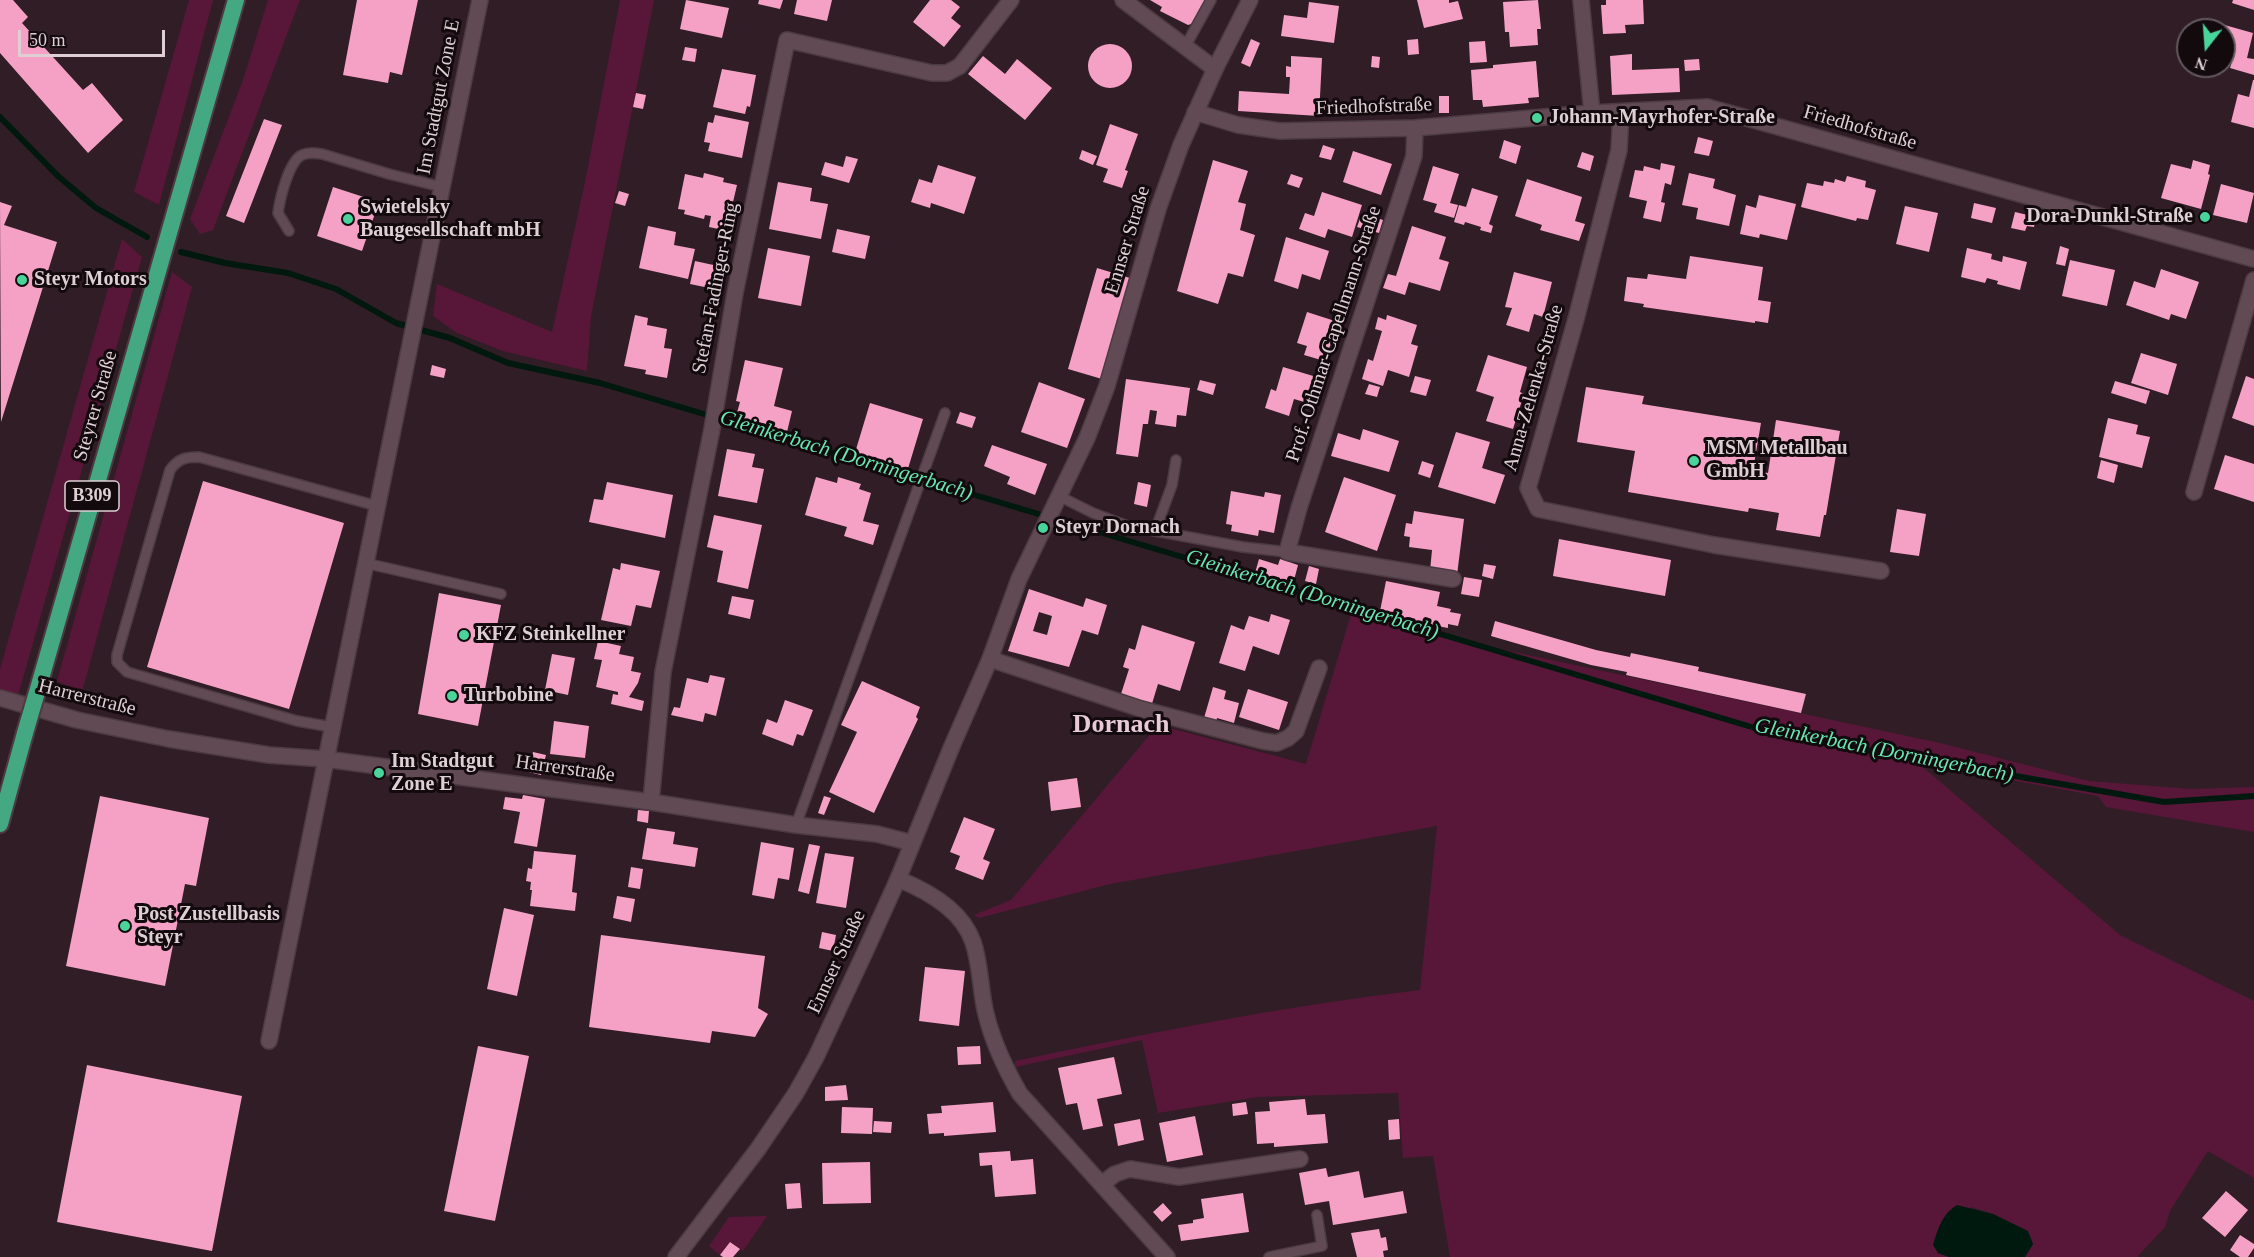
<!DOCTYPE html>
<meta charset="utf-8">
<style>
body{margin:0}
#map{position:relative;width:2254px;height:1257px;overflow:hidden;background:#311d26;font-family:Georgia,serif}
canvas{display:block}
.north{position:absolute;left:2176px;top:18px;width:60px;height:60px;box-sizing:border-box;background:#130a0e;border:2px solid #64595e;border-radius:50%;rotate:197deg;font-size:16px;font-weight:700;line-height:24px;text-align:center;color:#decfd5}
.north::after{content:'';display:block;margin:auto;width:21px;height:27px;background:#49d49c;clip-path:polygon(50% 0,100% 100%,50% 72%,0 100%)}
.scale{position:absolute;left:18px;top:30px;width:147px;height:27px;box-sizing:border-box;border:3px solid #decfd5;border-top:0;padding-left:8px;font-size:18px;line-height:21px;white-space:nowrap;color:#decfd5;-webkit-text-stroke:4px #130a0e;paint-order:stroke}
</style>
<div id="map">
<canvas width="2254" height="1257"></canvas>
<div class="north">N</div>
<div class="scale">50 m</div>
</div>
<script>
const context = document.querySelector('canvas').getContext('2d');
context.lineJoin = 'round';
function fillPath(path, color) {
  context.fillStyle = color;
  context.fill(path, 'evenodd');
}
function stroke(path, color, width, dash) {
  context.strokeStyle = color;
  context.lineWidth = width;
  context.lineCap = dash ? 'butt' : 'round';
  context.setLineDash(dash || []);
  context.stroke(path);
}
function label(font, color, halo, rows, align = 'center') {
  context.font = font + ' Georgia,serif';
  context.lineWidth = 6;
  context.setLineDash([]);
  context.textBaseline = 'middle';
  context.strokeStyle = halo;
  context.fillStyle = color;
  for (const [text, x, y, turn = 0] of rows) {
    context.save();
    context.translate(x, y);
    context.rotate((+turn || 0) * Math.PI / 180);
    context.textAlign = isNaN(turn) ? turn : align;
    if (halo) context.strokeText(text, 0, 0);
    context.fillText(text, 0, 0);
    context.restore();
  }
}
const green = new Path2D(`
 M189,0h24l-54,205 -25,-13z
 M268,0h32l-87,230 -13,4 -10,-15 53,-139z
 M620,0h34l-63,316 -4,55 -84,-20 -46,-18 -24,-17 4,-32 115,48 33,-150z
 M122,239l20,18 -124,439 -18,-4v-23z
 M172,272l20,15 -110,405 -25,-11z
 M1352,611l125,36 4,-2 459,98 149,38 102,8 63,-2v45l-148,-25 -8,-11 -180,-33 202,172 134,66v177l-46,-27 -38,60 -5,16 -28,30h-112l8,-13 -6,-13 -34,-17 -22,-7 -33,46 11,4h-499l-17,-101 -30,2 -5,-65 -140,4 -100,16 -16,-73 -127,27v-6c134,-28 269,-55 405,-71l17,-164 -327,58 -131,34 -5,-3 37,-15 147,-175 148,39z
 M767,1216l-24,35 -13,-9 -10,13 -11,-9 20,-29z`);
const water = new Path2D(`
 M1957,1205l36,9 35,17 5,13 -8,13h-76l-11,-4 -5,-8c5,-16 9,-31 24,-40z`);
const stream = new Path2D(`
 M0,117l59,60 37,31 51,29
 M181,252l44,11 63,10 48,16 60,34 54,15 58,25 92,20 1175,351 389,68 90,-6`);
const building = new Path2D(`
 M0,0h13l15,17 -6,6 61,67 9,-7 31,37 -35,33 -88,-100z
 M357,0h61l-16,75 -12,-3 -2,11 -45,-8z
 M686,0l43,8 -7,30 -42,-9z
 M759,0h24l-3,9 -22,-5z
 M797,0h35l-5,21 -33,-7z
 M930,0h21l9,7 -9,11 10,8 -17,21 -31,-25z
 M1150,0h57l-10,22 -9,3 -28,-14 2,-4z
 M1417,0h32v3l9,-2 5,18 -39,9z
 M1538,0l3,29h-4l1,16 -28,2 -1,-15h-4l-2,-30z
 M1606,0h37l1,24 -19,1 1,8 -23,1 -2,-29h5z
 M2233,0h21v10l-22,-7z
 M1309,2l30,4 -5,37 -53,-7 3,-21 23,3z
 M2221,24l32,9 -6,25 7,1v16l-24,-7 3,-10 -9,-2v-26h-4z
 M1251,39l9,4 -10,24 -9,-4z
 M1418,39l1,15 -11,1 -1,-15z
 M1485,41l2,21 -17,1 -1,-21z
 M1088 66a22 22 0 1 1 44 0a22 22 0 1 1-44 0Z
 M685,47l12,2 -2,13 -13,-2z
 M1632,54v16l47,-2 1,24 -68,3 -2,-39z
 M983,56l22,18 12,-15 35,29 -27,32 -57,-46z
 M1291,56l31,2 -3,58 -81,-5 1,-20 50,3 1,-17h-4v-11l5,1z
 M1372,56l8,1 -1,11 -8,-1z
 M1699,59l1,11 -15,1 -1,-11z
 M1536,61l3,36 -11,1 1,5 -46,4 -1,-7h-9l-2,-30 22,-2v-3z
 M722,69l34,6 -6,32 -3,-1 -2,8 -32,-7z
 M2253,80h1v48l-23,-6 7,-28 11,3z
 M636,93l10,2 -3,14 -10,-2z
 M1439,96h10v17h-10z
 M715,115l34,7 -7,36 -34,-7 2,-8 -6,-1 4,-20 5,1z
 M264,119l18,6 -38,98 -18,-7z
 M1110,124l28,10 -13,36 3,1 -6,17 -19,-6 5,-13 -12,-4z
 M1698,137l15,4 -4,15 -15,-3z
 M1504,140l17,6 -5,18 -17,-6z
 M1323,145l12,4 -4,11 -12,-3z
 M1082,150l15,6 -4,9 -14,-6z
 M1353,151l39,13 -11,31 -38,-13z
 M1582,152l12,4 -4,15 -13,-4z
 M846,156l12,3 -9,24 -28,-8 4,-13 18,5z
 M1213,160l35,11 -10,31 8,2 -6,26 15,5 -12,42 -15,-4 -10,31 -41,-13z
 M2193,160l17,5 -2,9 2,1 -9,34 -40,-11 10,-34 20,5z
 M1661,163l14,3 -4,19 -6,-2 -4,19 4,1 -4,19 -18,-4 4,-17 -18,-4 6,-27 8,1 1,-5 16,4z
 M938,165l38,12 -12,37 -33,-11 -1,5 -19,-6 8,-23 13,4z
 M1433,166l26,8 -9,29 8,2 -4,13 -20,-6 3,-8 -14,-4z
 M704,173l20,5 -1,4 14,3 -7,30 6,2 -3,15 -24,-5 2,-11 -6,-1 -1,4 -20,-5 1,-4 -7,-1 7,-35 18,4z
 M1689,173l26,6 -2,9 23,7 -7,31 -33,-7 2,-11 -16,-3z
 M1291,174l12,4 -4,10 -12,-4z
 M1847,176l19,5 -1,6 11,3 -8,30 -11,-2 -1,3 -55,-14 6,-24 16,3 1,-5 10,2 1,-4 10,3z
 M1527,179l55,18 -7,24 10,3 -6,17 -39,-11 2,-5 -27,-9z
 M778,182l34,6 -2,13 18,3 -7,35 -52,-10z
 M2221,184l33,9 -7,30 -34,-8z
 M333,187l46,15 -17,49 -45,-15z
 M1472,188l26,8 -9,28 4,2 -2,7 -11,-3 1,-3 -16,-5 -1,3 -10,-3 5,-17 7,2z
 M619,191l10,3 -4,12 -10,-3z
 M1322,192l40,13 -10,32 -24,-8 -3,9 -26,-9 6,-16 9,3z
 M1759,195l37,9 -9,36 -27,-6 -1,4 -19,-4 6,-29 10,3z
 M0,202l12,4 -8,19 53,17 -56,180z
 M1974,203l22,5 -4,15 -21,-5z
 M1905,206l33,7 -9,39 -33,-8z
 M2015,212l21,5 -2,10 -7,-1 -2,5 -14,-3z
 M1362,213l21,7 -4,13 -22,-6z
 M648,226l28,6 -2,13 21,4 -7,30 -49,-11z
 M1412,226l34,11 -7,22 10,3 -9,29 -31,-9 -4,13 -22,-7 5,-14 8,2z
 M837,229l33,7 -5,23 -33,-7z
 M1286,237l43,14 -9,29 -18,-6 -4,15 -24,-8z
 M2060,246l9,3 -4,17 -9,-2z
 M768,248l42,8 -9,50 -43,-8z
 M1967,248l25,6 -1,5 11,3 1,-6 24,6 -7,28 -23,-6 1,-3 -11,-3 -2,5 -24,-6z
 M1690,256l73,11 -5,33 13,2 -3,21 -13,-2v2l-112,-16 1,-3 -20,-3 3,-24 20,2 1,-5 38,5z
 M2070,260l45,10 -8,36 -45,-10z
 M695,261l23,5 -4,23 -24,-5z
 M1097,268l33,10 -28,101 -34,-10z
 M2161,269l38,13 -13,37 -15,-5 -2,6 -43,-15 8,-24 21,7z
 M1514,272l38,10 -9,35 -9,-3 -5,18 -23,-7 6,-17 -7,-1z
 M1307,312l31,10 -10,30 -4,-1 -3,9 -17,-5 3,-9 -10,-3z
 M635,315l13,3 -1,7 20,4 -3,19 8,1 -5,29 -22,-4 1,-4 -22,-4z
 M1387,315l30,10 -6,19 7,2 -9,31 -21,-7 -5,16 -21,-7 6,-20 5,2 9,-30 -7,-2 3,-12 8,3z
 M2141,353l36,11 -9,31 -37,-12z
 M1488,355l39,12 -7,25 4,2 -11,35 -27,-8 8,-24 -18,-6z
 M745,360l38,8 -9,38 18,5 -5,21 -52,-12 5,-18 -4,-1z
 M432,365l14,4 -2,9 -14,-3z
 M1283,367l37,11 -9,26 -17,-5 -5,17 -24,-8 6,-19 5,2z
 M1415,376l16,4 -5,16 -16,-4z
 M2246,376l8,3v47l-22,-8z
 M1126,379l64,9 -4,28 -9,-1 -1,12 -21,-3 2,-13 -7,-1 -2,14h-5l-5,33 -22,-3z
 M1200,380l16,4 -3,11 -16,-5z
 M2115,381l35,10 -4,13 -35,-11z
 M1039,382l46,17 -18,49 -46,-16z
 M1369,384l11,3 -3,10 -12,-3z
 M1586,387l58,9 -2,8 119,19 -8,47 15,3 8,-53 64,11 -14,84h-2l-4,22 -44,-7 3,-17 -30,-5 -1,4 -120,-20 7,-41 -58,-9z
 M870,403l53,16 -16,53 -53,-16z
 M960,412l16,5 -4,11 -16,-5z
 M2108,418l30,7 -2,9 14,3 -8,31 -43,-11z
 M1363,429l36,12 -10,31 -58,-16 7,-23 22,7z
 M1456,432l34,10 -8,26 23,7 -10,29 -57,-17z
 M992,445l55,19 -12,31 -28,-11 3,-7 -26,-11z
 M727,449l28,5 -3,13 12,2 -7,34 -39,-7z
 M2225,455l29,9v38l-40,-13z
 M2101,460l17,5 -4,18 -17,-5z
 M1422,461l12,4 -4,13 -12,-4z
 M816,477l21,6 1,-6 23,7 -2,5 12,4 -8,28 16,4 -6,20 -29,-9 3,-9 -42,-12z
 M1344,477l52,18 -19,56 -52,-19z
 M203,481l141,42 -55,186 -142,-42z
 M607,482l66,13 -8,43 -76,-16 5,-23 9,1z
 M1138,482l13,3 -4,22 -13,-3z
 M1231,491l33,6 1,-5 16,3 -7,38 -15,-3 -1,6 -27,-5 1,-6 -6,-1z
 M1897,509l29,5 -7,42 -29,-4z
 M1414,511l50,8 -7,56 -27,-4 2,-21 -23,-3 1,-10 -6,-1 2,-13 6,1z
 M714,515l48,10 -14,64 -31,-7 6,-31 -16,-4z
 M1559,539l112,21 -6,36 -112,-20z
 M1259,559l19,6 2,-6 18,6 -5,19 -38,-11z
 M621,563l39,8 -9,37 -15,-3 -5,21 -30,-6 12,-52 7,2z
 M1484,564l12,2 -3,13 -11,-3z
 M1309,566l10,3 -3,15 -11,-3z
 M1464,577l18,3 -3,17 -18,-3z
 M1386,581l54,11 -3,14 14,3 -1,3 11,2 -3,12 -10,-2v4l-47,-9v-4l-21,-4z
 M1029,589l54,18 3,-9 21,7 -9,30 -16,-5 -13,37 -61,-16zM1039,612l13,4 -5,19 -14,-4z
 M439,593l62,12 -23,121 -60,-12z
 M732,596l22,4 -4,19 -22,-5z
 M1271,614l19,6 -11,35 -26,-9 -8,25 -26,-8 12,-38 13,5 5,-14 20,6z
 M1495,621l101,29 34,7 1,-4 68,14 -1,4 108,23 -5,19 -175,-38 1,-3 -36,-7 -100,-29z
 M1142,625l53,17 -15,49 -22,-7 -7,23 -31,-10 9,-28 -6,-2 6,-19 6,2z
 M598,641l23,5 -2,8 15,3 -3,14 10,2 -3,10 -9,14 15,4 -2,10 -31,-7 2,-10 5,1v-3l-22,-5 6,-27 -8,-1z
 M552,654l23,4 -7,37 -23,-5z
 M710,675l15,3 -9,38 -11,-3 -2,9 -32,-7 3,-8 6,1 7,-30 21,5z
 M862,681l58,26 -4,10 2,2 -44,94 -45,-21 28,-60 -16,-7z
 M1213,687l13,4 -2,8 15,4 -5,20 -17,-5 -1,4 -12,-4z
 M1248,689l40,13 -9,28 -40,-13z
 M785,700l28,10 -10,26 -6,-2 -4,12 -31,-12 5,-15 10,4z
 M554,721l35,5 -4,32 -35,-4z
 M533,752l13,3 -5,20 -12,-3z
 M1077,778l4,29 -30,4 -3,-29z
 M523,795l22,4 -8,48 -23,-4 6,-31 -17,-3 2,-12 17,2z
 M100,796l109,22 -13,68 -11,-2 -20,102 -99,-20z
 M824,796l7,2 -7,17 -6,-2z
 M638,810l11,1 -1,12 -11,-2z
 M964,817l31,12 -12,30 7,3 -7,18 -28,-11 5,-13 -10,-4z
 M647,828l28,4 -2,12 25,4 -3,19 -53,-8z
 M761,842l33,6 -5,32 -11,-2 -4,21 -22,-4z
 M809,844l11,2 -11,48 -11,-3z
 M534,851l42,4 -4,37 5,1 -2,18 -45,-5 2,-16h-2l1,-8 -5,-1 2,-13 4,1z
 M825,853l29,4 -8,51 -30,-5z
 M631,867l12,2 -3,20 -12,-2z
 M617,896l18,3 -4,23 -18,-4z
 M504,908l30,7 -17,81 -30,-7z
 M822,932l14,3 -3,16 -14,-3z
 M601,935l164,21 -7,52 10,6 -13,23 -43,-6 -2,12 -121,-16z
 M925,967l40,4 -6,55 -40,-5z
 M478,1046l51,10 -34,165 -51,-10z
 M980,1046l1,18 -23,1 -1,-18z
 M1114,1057l8,37 -25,5 6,27 -20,4 -6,-27 -11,2 -8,-37z
 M87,1065l155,31 -30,155 -155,-29z
 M846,1085l2,15 -23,1v-14z
 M1305,1099l2,16 18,-1 3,29 -54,4v-4l-17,1 -2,-32 15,-1 -1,-9z
 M993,1102l3,30 -52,4v-3l-15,1 -2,-20 15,-1 -1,-7z
 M1246,1102l2,12 -15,2 -1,-12z
 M842,1107l31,1 -1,26 -31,-1z
 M1195,1116l8,39 -36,7 -8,-39z
 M1140,1119l4,21 -26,6 -4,-22z
 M1399,1119l1,20 -11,1 -1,-20z
 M874,1121l18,1 -1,11 -18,-1z
 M1010,1151l1,10 22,-2 3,35 -41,3 -3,-32 -12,1 -1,-13z
 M870,1162l1,41 -48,1 -1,-41z
 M1326,1168l2,9 31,-6 5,27 39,-7 4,22 -74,12 -4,-24 -24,4 -6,-32z
 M800,1183l2,25 -15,1 -2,-25z
 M2226,1191l22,19 -23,27 -23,-19z
 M1243,1193l6,39 -68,9 -3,-16 15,-2v-3l11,-2 -3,-19z
 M1163,1203l9,10 -10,9 -9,-10z
 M1379,1229l2,9 5,-1 2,13 -5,1 1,6h-27l-6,-24z
 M2240,1235l14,9v4l-6,9h-8l-10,-7z
 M730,1242l10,7 -7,8h-10l-3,-2z`);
const service = new Path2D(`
 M1185,47l26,-47
 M289,231l-11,-18c2,-15 11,-52 24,-58 7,-3 13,-2 20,-1l67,20 53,13
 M1059,496l34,17 35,13 115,21 44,5
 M1155,531l17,-46 4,-25
 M365,563l136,31
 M332,727l-35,-6 -170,-49 -10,-10v-7l53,-185c8,-11 15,-13 29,-13l178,49
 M796,825l149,-412
 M1269,1257l53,-11 -5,-31`);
const minor = new Path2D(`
 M1123,0l92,69
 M1581,0l11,113
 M1195,112l43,13 42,6 135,-3 177,-15 115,-6 547,152
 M1621,112l-2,38 -43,169 -48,169 10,21 176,36 167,26
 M1415,128l-1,28 -115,352 -12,44 166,27
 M2194,492l60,-212
 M990,659l151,50 122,32 14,2 11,-5 8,-7 23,-63
 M0,698l77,22 92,19 100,16 56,4 326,43 145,23 81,9 35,9
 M651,802l12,-130 49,-243 23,-136 52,-253 145,33h15l13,-7 51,-66
 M898,879c30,12 64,31 75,63 8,23 7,49 13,72 7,29 19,54 34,80l147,163
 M269,1041l211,-1041
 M1102,1184l13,-10 15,-5 49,8 121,-18`);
const tertiary = new Path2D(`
 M676,1257l82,-108 38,-56 20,-36 49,-105 33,-73 54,-133 38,-87 29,-80 68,-141 20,-52 51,-177 23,-64 34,-76 35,-69`);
const trunk = new Path2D(`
 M40,682l196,-682
 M0,824l25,-91`);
const trunkBridge = new Path2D(`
 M25,733l15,-51`);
const markers = [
 [1537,118,6,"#49d49c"],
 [2205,217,6,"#49d49c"],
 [348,219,6,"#49d49c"],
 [22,280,6,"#49d49c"],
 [1694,461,6,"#49d49c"],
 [1043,528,6,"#49d49c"],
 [464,635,6,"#49d49c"],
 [452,696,6,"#49d49c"],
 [379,773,6,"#49d49c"],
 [125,926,6,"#49d49c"]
];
const shields = [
 [92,496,54]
];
const shieldNames = [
 ["B309",92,496]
];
const streetNames = [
 ["Im Stadtgut Zone E",439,97,-79],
 ["Friedhofstraße",1374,107,-2],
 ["Friedhofstraße",1860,128,16],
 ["Ennser Straße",1128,240,-73],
 ["Stefan-Fadinger-Ring",716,288,-79],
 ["Prof.-Othmar-Capellmann-Straße",1334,334,-72],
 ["Anna-Zelenka-Straße",1534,388,-74],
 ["Steyrer Straße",96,406,-74],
 ["Harrerstraße",87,698,14],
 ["Harrerstraße",565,769,8],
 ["Ennser Straße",837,962,-65]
];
const poiNames = [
 ["Johann-Mayrhofer-Straße",1549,118],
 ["Swietelsky",360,208],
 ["Baugesellschaft mbH",360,231],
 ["Dora-Dunkl-Straße",2193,217,"right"],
 ["Steyr Motors",34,280],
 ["MSM Metallbau",1706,449],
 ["GmbH",1706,472],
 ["Steyr Dornach",1055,528],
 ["KFZ Steinkellner",476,635],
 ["Turbobine",464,696],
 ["Im Stadtgut",391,762],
 ["Zone E",391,785],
 ["Post Zustellbasis",137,915],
 ["Steyr",137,938]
];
const waterNames = [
 ["Gleinkerbach (Dorningerbach)",846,456,17],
 ["Gleinkerbach (Dorningerbach)",1312,595,17],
 ["Gleinkerbach (Dorningerbach)",1884,751,11]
];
const districtNames = [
 ["Dornach",1121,725]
];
fillPath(green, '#581739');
fillPath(water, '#00190e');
stroke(stream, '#00190e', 6);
fillPath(building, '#f5a1c5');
stroke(service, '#4c3b42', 12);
stroke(minor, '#4c3b42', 18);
stroke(tertiary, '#4c3b42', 18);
stroke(trunk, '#4c3b42', 20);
stroke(service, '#614a53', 9);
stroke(minor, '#614a53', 15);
stroke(tertiary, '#614a53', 15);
stroke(trunk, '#44a982', 16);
stroke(trunkBridge, '#4c3b42', 20, []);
stroke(trunkBridge, '#44a982', 16);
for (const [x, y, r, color] of markers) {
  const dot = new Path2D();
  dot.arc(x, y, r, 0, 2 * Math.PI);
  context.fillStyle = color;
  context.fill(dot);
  stroke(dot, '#130a0e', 2);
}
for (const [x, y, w] of shields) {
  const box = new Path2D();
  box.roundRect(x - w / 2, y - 15, w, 30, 4.5);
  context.fillStyle = '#130a0e';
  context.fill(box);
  stroke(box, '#decfd5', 1.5);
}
label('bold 18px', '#decfd5', null, shieldNames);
label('20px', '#decfd5', '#130a0e', streetNames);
label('bold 20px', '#decfd5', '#130a0e', poiNames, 'left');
label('italic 21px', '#67e7b1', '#130a0e', waterNames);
label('bold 26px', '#e7cad6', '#130a0e', districtNames);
</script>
